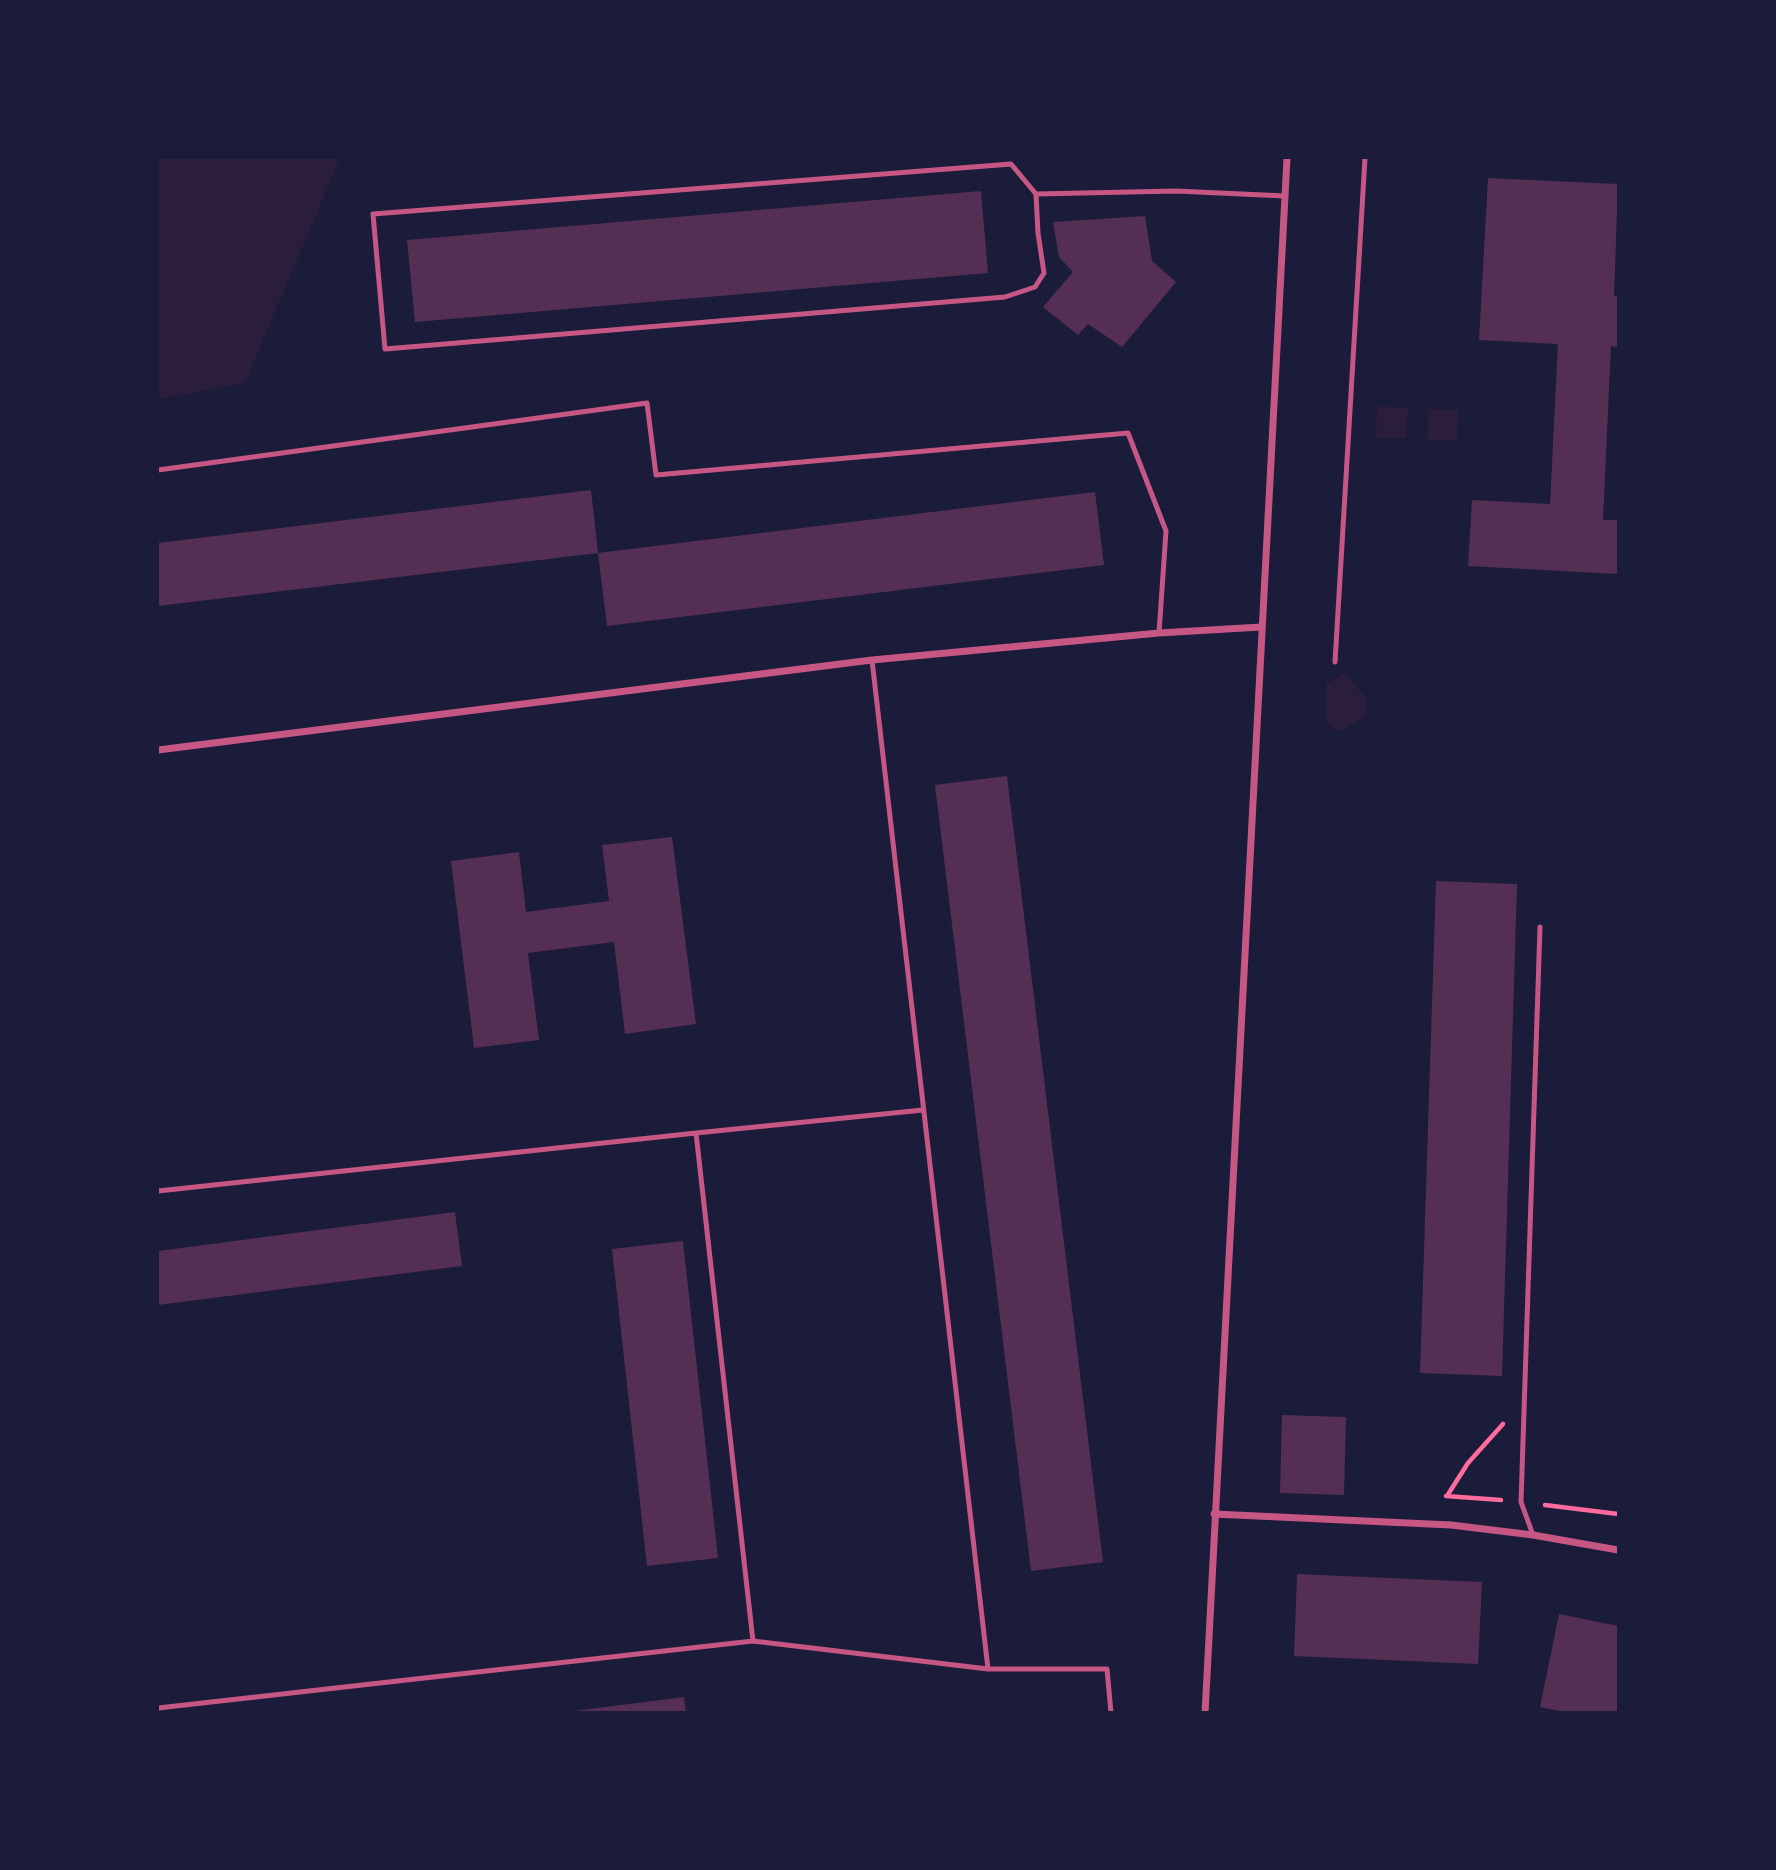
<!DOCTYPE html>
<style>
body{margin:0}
#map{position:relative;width:1776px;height:1870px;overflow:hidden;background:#1b1b3a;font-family:Arial,sans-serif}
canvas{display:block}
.frame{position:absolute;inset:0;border:159px solid #1b1b3a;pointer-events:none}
</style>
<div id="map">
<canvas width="1776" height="1870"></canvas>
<div class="frame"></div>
</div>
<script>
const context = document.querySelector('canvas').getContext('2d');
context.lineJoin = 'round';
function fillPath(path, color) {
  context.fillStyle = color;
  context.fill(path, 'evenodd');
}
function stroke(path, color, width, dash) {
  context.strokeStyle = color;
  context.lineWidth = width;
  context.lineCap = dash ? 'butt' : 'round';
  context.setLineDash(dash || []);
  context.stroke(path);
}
const green = new Path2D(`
 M158,158h182l-95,225 -87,16z
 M1377,406l31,2 -2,30 -30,-1z
 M1428,409l30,1 -1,31 -30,-1z
 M1345,673l22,26 -2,17 -25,16 -15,-11 1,-37z`);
const building = new Path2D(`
 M1488,178l130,6 -4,112h4v51l-7,-1 -8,174h15v54l-150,-8 4,-66 78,4 8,-160 -79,-4z
 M981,191l7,82 -573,49 -8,-82z
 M1145,216l7,45 24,21 -54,65 -34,-23 -10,11 -35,-28 30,-35 -14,-15 -6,-35z
 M591,490l7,63 -440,53v-63z
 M1095,492l9,73 -497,61 -9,-73z
 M1007,776l96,786 -72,9 -96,-786z
 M672,837l24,187 -71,10 -11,-92 -86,11 11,87 -65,8 -23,-187 68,-9 7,60 83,-11 -7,-56z
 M1436,881l81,3 -15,492 -82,-3z
 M455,1212l7,54 -304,39v-54z
 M683,1241l35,317 -71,8 -35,-317z
 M1282,1415l64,2 -2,78 -64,-2z
 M1297,1574l185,8 -4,82 -184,-8z
 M1559,1614l59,12v87h-49l-29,-6z
 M684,1697l2,16h-112v-2z`);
const path = new Path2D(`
 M1446,1496l55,4
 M1447,1496l21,-33 35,-39
 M1545,1505l73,9`);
const service = new Path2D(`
 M1036,194l2,39 6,40 -9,14 -30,10 -620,52 -12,-135 638,-50 25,30 140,-3 109,5
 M158,470l489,-67 9,72 472,-42 38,98 -7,102
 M872,660l116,1009
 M1335,662l30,-504
 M158,1191l538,-58
 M1533,1535l-12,-33 19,-575
 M753,1641l-57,-508 227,-23
 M158,1708l595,-67 235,28h119l4,44`);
const minor = new Path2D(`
 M158,750l714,-90 287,-27 102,-6
 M1214,1514l237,11 82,10 85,15
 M1205,1713l82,-1555`);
fillPath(green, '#2a1e3b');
fillPath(building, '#542f53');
stroke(path, '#ff6b9d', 4.5);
stroke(service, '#c65784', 5);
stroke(minor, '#c65784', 7);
</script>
